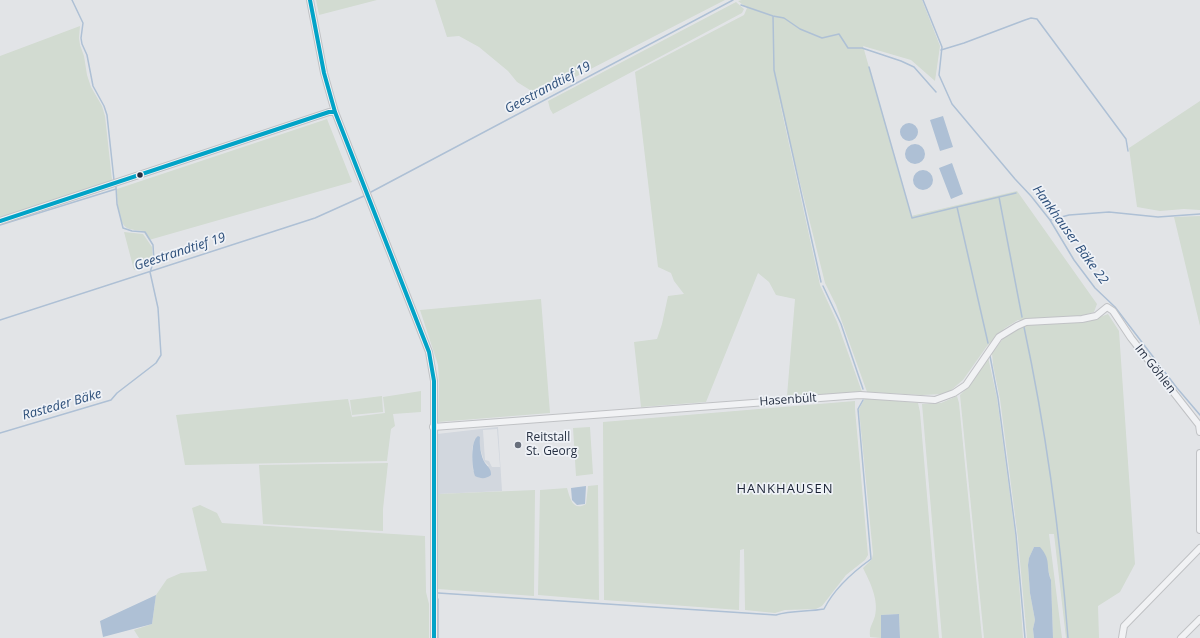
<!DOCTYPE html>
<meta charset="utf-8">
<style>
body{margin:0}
canvas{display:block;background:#e2e4e7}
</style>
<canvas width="1200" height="638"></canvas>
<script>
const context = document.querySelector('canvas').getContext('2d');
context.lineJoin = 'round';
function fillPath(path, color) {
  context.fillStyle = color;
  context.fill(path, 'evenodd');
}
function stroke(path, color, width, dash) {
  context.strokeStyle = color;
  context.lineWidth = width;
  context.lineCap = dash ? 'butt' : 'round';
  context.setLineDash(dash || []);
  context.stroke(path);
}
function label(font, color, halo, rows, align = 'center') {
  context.font = font + ' "Open Sans",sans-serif';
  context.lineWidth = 3.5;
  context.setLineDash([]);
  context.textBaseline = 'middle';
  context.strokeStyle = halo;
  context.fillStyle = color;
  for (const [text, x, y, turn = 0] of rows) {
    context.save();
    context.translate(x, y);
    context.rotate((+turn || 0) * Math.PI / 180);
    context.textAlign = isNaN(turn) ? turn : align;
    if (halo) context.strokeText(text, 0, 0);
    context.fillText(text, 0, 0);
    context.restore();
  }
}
const built = new Path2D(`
 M498,427l4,64 -64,3 -1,-60zM497,429l3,38h-8l-3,-6 -4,-1 -2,-30zM475,439l4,5 5,17 5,5 -16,5 -1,-22z`);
const green = new Path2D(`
 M316,0h61l-58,15z
 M435,0h290l-181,93 -6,2 -21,-13 -9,-11 -29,-24 -20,-11 -12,1z
 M742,0h180l18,46 -5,35 -24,-21 -48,-14 48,170 106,-25 80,113 -3,8 -16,5 -60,3 -13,8 -18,18 -24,34 -13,11 -6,3 -22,1 -55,-3 -31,-87 -11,-22 -47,-189 42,191 17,37 25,70 -75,4 8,-97 -19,-4 -7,-13 -11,-9 -52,129 -65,5 -7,-65 23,-3 5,-15 6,-28 16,-2 -10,-13 -3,-8 -13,-6 -23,-195 109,-57 3,-7 -9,-7z
 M736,2l8,7 -2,4 -189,101 -3,-5 -2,-8z
 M80,26l-1,12 1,7 4,11 3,19 4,12 11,19 3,10 7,64 -4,4 -108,34v-162z
 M1200,101v109l-16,-1 -24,2 -23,-4 -8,-59z
 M327,119l25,63 -203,58 -6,-9c-5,-1 -12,-1 -16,-3 -9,-5 -10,-29 -10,-39z
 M1200,216v110l-26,-109z
 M124,232l19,2 9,13 1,14 -7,6 -12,3z
 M541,299l9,114 -112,9 1,-39 -1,-18 -18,-55z
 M1108,314l11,17 16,233 -15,28 -22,14 1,32h-33l-12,-104h-5l13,104h-9l-2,-58 -3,-10 -14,-23 -5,11 -1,7 2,28 5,27 -2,9 1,9h-7l-9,-99 -18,-140 -7,-34 -1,-12 13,-17 21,-12 61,-2z
 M988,357l9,41 19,143 7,97h-39l-24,-243 8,-8z
 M421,391v21l-28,2 2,12 -4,3 -4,32 -202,4 -9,-50 172,-16 4,18 33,-4 -2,-16z
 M382,396l1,16 -31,3 -2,-15z
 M957,396l2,7 23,235h-40l-20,-234 19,-1z
 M865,398l53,5 2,9 19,226h-39l-1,-24 -18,1v23l-11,-1c-1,-11 2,-11 5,-21 4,-16 -5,-34 -12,-48l9,-9 1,-5 -14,-145z
 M855,401v8l13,146 -3,5 -19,15 -24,31 -6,3 -31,1 -10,3 -30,-3 -1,-61 -4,1 -1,60 -135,-10 -1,-178z
 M590,427l3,47 -17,2 -3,-48z
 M388,463l-5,46v22l-33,-2 -87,-5 -4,-59z
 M598,485l1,115 -61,-5 2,-105 27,-2c3,10 6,24 19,16l2,-18z
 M535,490l-1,106 -96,-7v-95z
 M200,505l17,8 5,10 203,13 1,56 3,12v34h-290l-5,-8 18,-6 4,-29 11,-16 14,-6 26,-2 -15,-63z`);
const water = new Path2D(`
 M943,116l10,31 -13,4 -10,-31z
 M900 132a9 9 0 1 1 18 0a9 9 0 1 1-18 0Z
 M905 154a10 10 0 1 1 20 0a10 10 0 1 1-20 0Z
 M952,163l11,31 -12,5 -12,-31z
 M913 180a10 10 0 1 1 20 0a10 10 0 1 1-20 0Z
 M478,436l2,1c-1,7 1,20 5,26 4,5 6,6 6,12 -5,4 -10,4 -16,1 -3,-9 -5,-35 3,-40z
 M586,486l-1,18 -8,1 -5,-5 -1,-12z
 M1034,547h6c12,14 5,18 11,33l2,58h-19l-1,-9 2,-9 -5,-27 -2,-28 1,-7z
 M156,595l-4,29 -49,13 -3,-16z
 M899,614l1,24h-19v-23z`);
const stream = new Path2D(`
 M72,0l11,23 -2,15 1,6 5,11 6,31 11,20 3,9 7,65
 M923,0l19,47 -3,28 13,29 63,75 16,17 19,24 24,40 21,28 20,19 62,81 23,27
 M741,5l32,11 11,2 16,11 22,9 17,-4 9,14h14l39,13 13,6 22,25
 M773,16l1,54 47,212
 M941,50l23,-7 61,-23 6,-2 6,1 89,120 2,12
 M869,67l43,151 45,-11
 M371,192l362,-192
 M1016,193l-17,4 23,120
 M1050,220l19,-5 40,-3 49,5 42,-3
 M0,225l116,-36
 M823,286l18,38 22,65
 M0,320l315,-102 49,-22
 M1024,327c22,103 36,206 44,311
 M988,343l-31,-136 42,-10
 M990,356l8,42 18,137 9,103
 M0,433l111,-33 6,-7 39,-30 5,-8 -3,-47 -8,-36 4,-11 -1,-16 -8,-13 -13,-1 -9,-3 -6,-24 -1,-17
 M438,593l338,22c16,-5 32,-3 48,-6 10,-20 29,-37 47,-50l-13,-150 5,-9
 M438,638v-39`);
const minor = new Path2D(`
 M310,0l14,73 11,39 94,240 5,29v257
 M0,221l329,-109h6
 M433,427l427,-32 75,5 19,-7 12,-8 33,-48 18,-11 9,-4 56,-3 14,-3 11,-9 6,4 18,27 68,87 1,7
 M1200,453v77
 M1122,638l2,-12 76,-78
 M1181,638l19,-19`);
const bus1 = new Path2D(`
 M310,0l14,73 11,39 94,240 5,29v257
 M0,221l329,-109h6`);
const markers = [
 [140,175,3.5,"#263042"],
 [518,445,4,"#686f7c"]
];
const streetNames = [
 ["Im Göhlen",1155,369,52],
 ["Hasenbült",788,400,-4]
];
const poiNames = [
 ["Reitstall",526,438],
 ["St. Georg",526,452]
];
const waterNames = [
 ["Geestrandtief 19",548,88,-28],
 ["Hankhauser Bäke 22",1070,235,54],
 ["Geestrandtief 19",180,252,-18],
 ["Rasteder Bäke",62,405,-16]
];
const neighbourhoodNames = [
 ["HANKHAUSEN",785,489]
];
fillPath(built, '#d2d7de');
fillPath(green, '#d2dbd1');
fillPath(water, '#aec0d5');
stroke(stream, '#aec0d5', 1.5);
stroke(minor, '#c0c2c5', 8);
stroke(minor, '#f1f2f4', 6);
stroke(bus1, '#02a3c7', 4);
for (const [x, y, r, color] of markers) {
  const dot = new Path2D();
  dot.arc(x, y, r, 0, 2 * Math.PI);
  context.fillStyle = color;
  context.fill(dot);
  stroke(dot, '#eff2f7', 1.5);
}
label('12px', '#263042', '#eff2f7', streetNames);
label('12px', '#263042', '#eff2f7', poiNames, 'left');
label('italic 13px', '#2d4f7a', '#eff2f7', waterNames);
context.letterSpacing = '1px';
label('13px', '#192133', '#eff2f7', neighbourhoodNames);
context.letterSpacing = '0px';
</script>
